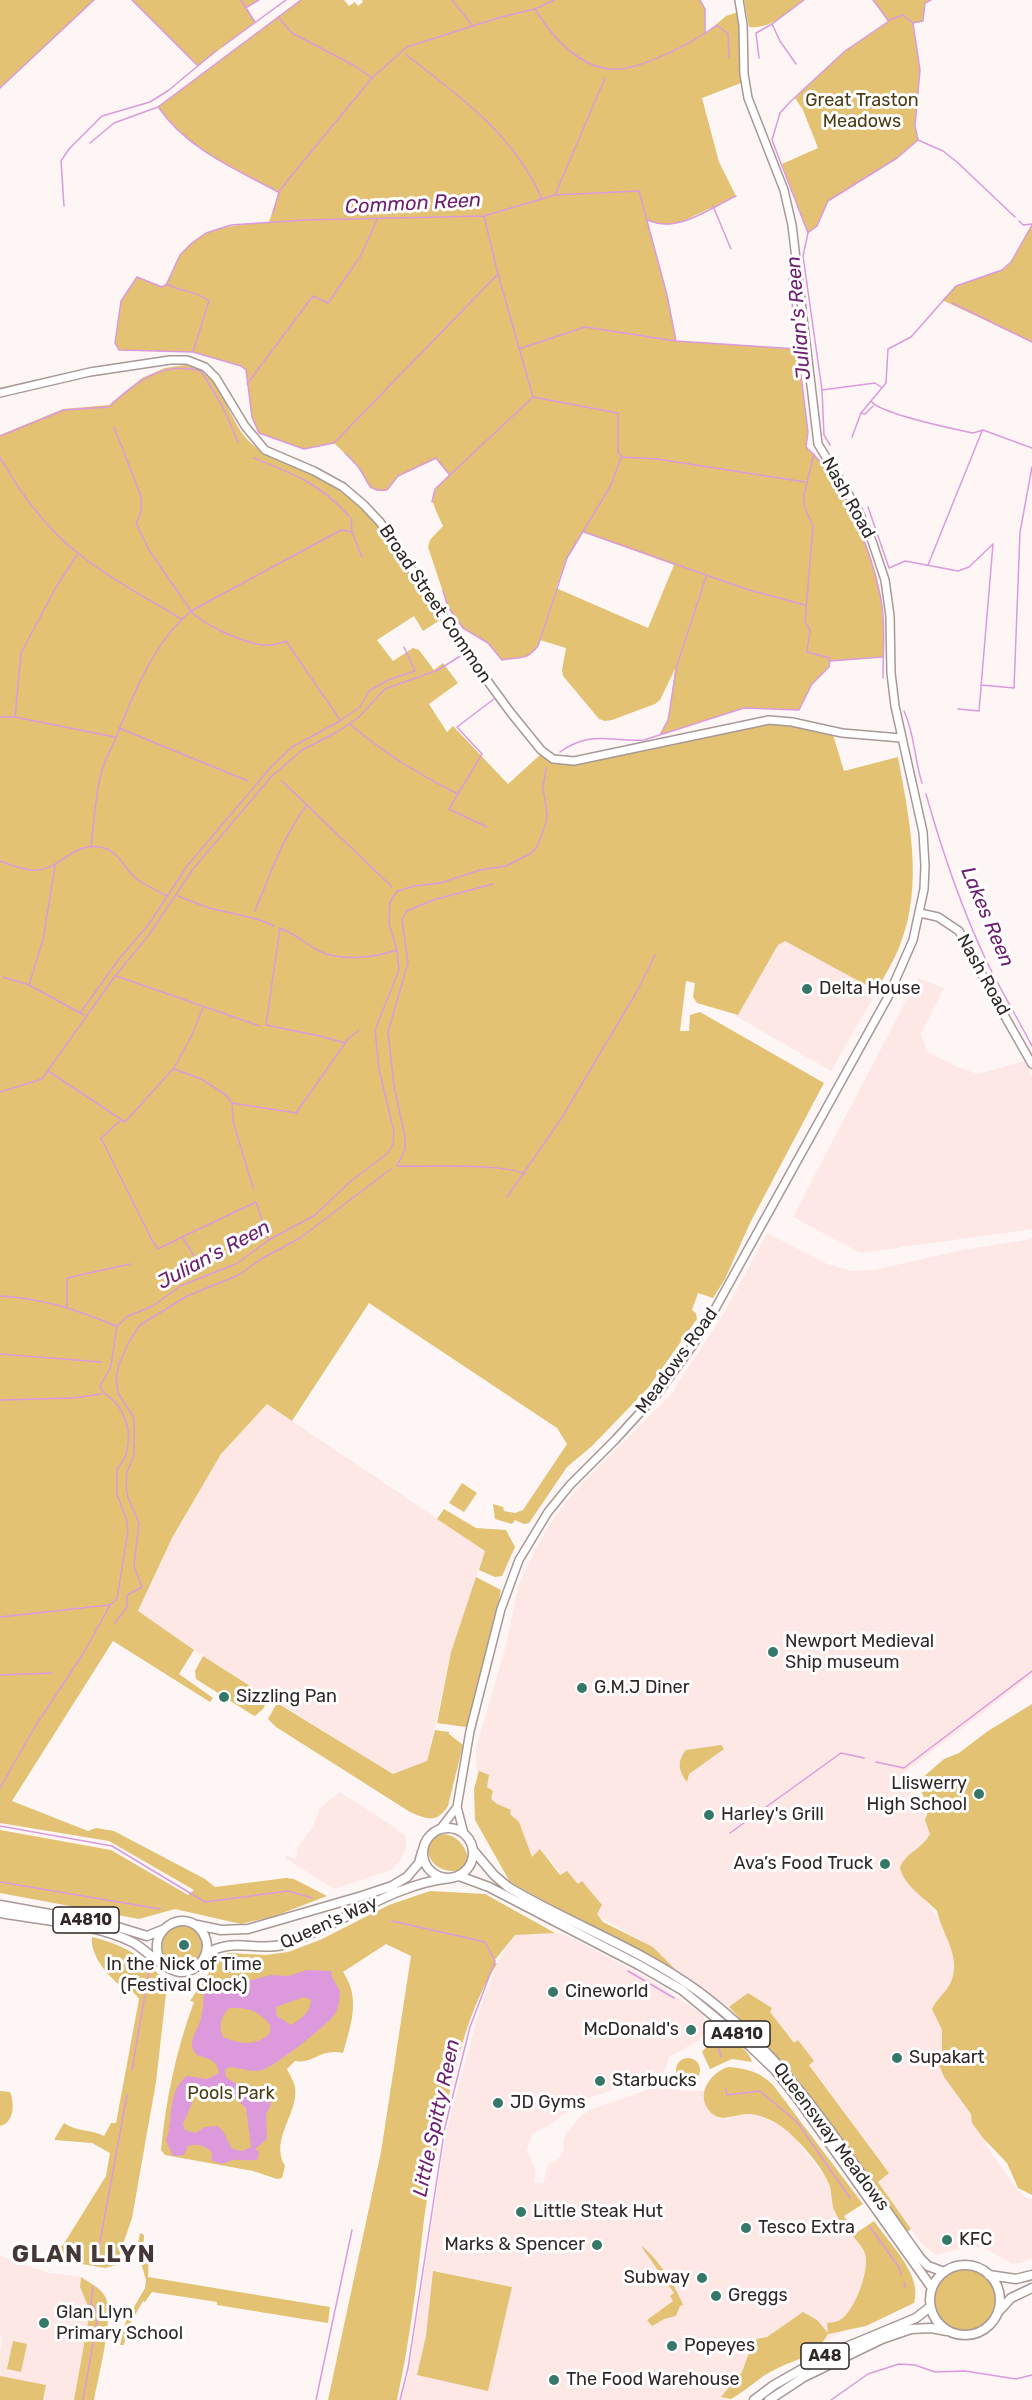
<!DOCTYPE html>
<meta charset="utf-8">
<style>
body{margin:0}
canvas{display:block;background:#fdf6f5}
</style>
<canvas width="1032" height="2400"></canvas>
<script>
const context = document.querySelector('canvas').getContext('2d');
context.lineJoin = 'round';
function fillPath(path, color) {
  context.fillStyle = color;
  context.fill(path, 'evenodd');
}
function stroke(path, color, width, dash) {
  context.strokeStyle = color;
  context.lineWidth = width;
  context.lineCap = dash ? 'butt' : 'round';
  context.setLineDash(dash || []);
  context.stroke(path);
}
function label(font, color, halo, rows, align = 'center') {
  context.font = font + ' Rubik,sans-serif';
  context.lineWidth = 6;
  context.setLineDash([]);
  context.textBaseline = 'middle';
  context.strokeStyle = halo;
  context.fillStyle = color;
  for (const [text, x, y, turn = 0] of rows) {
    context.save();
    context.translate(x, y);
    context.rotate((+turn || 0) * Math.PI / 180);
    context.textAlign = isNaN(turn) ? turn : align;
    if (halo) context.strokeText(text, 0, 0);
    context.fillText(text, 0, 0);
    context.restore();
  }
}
const built = new Path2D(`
 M785,941l92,50 -46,80 -97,-56h4l40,-70z
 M918,978l26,10 -23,46 6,18 33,16 18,6 47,-13 7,15v153l-171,24 -68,-36z
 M767,1233l60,31 25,7 22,-1 88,-20 70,-11v436l-128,98 8,24 25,38 -33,35 43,61 11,40 36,167 -9,6 32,45 8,8 7,2v59l-10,5 -10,1 -29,-17h-17l-30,8 -14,-11 -44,-62 11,-9 -80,-109 4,-3 -16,-20 -3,3 -25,-32 -21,-18 -19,13 -51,-35 -25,-25 -59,-33 -53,-65 -9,9 -48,-61 -7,-18 -1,-31 29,-99 14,-65 20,-42 16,-26 22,-27 98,-99 2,-6 46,-69z
 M267,1404l218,147 -34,101 -24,109 -34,13 -195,-121 -60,-41 34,-74 49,-84z
 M340,1792l54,35 12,10v12l-7,13 -8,8 -57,19 -49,-31 2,-2 8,3 3,-6 -2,-3 16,-22 8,-20z
 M555,1933l11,2 83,44 55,36 2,10 -3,11 -5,5 -29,16 -3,11 -4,5 -79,27 -32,24 -19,10 -5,16 9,21 -2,11 9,2 5,-20 11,-5 5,-11 -1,-6 3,-9 15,-17 9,-6 65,-23 31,4h18l2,16 20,12 21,-5 12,2 22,10 15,13 32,42 6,30 31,41 3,10 -7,24 3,35 -97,50 -42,29h-324l8,-31 37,-236 33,-122 18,-47 14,-26 5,-4z
 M0,2256l45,16 36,5 -1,10 10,24 -16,89h-74v-48l2,-15 -2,-1z`);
const green = new Path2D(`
 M0,0h94l-94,88z
 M132,0h127l-13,7 9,15 -57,44z
 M301,0h43l5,6 6,-4 3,4 5,-4 -1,-2h338l5,9v25l21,-18 12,-4 3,71 -39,15 17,64 17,34 -55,26 -12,3 -22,-4 20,74 9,46 122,8 10,83 -2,15c36,32 67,102 75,150 3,20 2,40 2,60l-53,4 -1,6 -17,17 -13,26 -55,-2 -84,27 8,-15 7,-51 -15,31 -5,4 -43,16 -7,1 -6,-2 -36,-43 -1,-6 4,-22 -26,-8c-9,22 -19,16 -38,20l-14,-17 -25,-15 -15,-21 -20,-60 2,-7 13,-14c-12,-27 -17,-29 6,-51l-13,-16 -38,17 -11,14 -9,1 -8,-3 -12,-22 -24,-23 -30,6 -45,-16 -7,-16 -6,-47 -4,-4 -49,-14 -74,-2 -4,-7 6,-42 16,-24 25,10c10,-7 11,-21 18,-32 21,-29 57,-30 89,-33l10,-30c-43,-23 -92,-43 -121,-85zM583,532l91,33 -26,63 -92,-40 11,-30z
 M744,0h60c-18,13 -32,29 -55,27z
 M873,0h58l-6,4 -2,17 -9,2 -1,3 7,44 -5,56 3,14 -21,18 -69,43 -11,25 -9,7 -26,-69 36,-16 -15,-38 -8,-12 50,-47 43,-29z
 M1032,225v117l-90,-42 14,-14 46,-16 9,-8z
 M185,365c40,8 40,53 65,77 18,18 40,21 61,32 11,5 22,13 32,19 41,28 71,86 97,127l-17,11 -9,-15 -37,24 16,21 20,-13 6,2 15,20 9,-7 15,20 -29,21 18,28 6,-6 55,58 33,-30 7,7 20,4 106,-20 97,-23 26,4 36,9 11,36 54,-14c11,61 26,127 2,188 -6,16 -16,31 -23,46l-92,-50 -7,4 -40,70 -41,-12 -4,-6 2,-14 -9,-2 -6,50h9l1,-16 10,-3 124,71 -74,140 -25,56 -12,19 -15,-5 -6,17 4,3 1,6 -49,69 -56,58 -25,21 -38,56 -5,1 -9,-4 -3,4 -17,-5 -2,-15 10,3 1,4 11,2 8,-3 44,-66 -10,-16 -188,-125 -77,118 -25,-17 -46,50 -49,84 -34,73 56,39 -15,24 34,24 -3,4 -97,-61 -101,160 76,30 8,-3 18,3 91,48 10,8 71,-9 8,1 33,17 -52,20 -34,8 -66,-15 -36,10 -139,-26v-63l111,20 77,45 6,-5 -85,-49 -109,-18v-1388l63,-26 46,-4 33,-27 23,-10z
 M462,1483l15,10 -13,19 -15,-9z
 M444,1509l32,19 30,2 9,17 -13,29 -7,1 -16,-7 6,-19 -48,-32z
 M476,1577l25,13 -15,71 -18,63 -2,3 -29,-4 14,-71z
 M203,1656l66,42 -6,11 -8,7 -4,-2 -55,-35 -1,-8z
 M277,1703l116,71 34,-13 8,-31 14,2v2l14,11 -15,61c-12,18 -21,13 -38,6l-134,-85 -8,-8z
 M1032,1704v491l-14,-7 -11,-25 -24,-25 -11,-15 -1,-9 -27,-37 -7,-17 5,-9v-21l-10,-21c4,-10 15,-17 19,-27 11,-25 -9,-48 -14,-71 -12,-13 -33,-25 -37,-43 5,-15 22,-19 30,-34l-5,-14 4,-12 -8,-17v-12l23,-20 15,-6 29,-22z
 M721,1745l3,4 -35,25 -2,8c-9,-11 -10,-21 -1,-32z
 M479,1771l10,4 -2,12 6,4 -2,8 6,5 14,6 -1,4 9,8 13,35 8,-8 20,26 7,-4 11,13 4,-3 20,24 -5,9 6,8 50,25 25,25 -11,-4 -157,-86 -35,-62 -1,-31z
 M444,1834c14,2 23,13 24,27l-6,9c-30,8 -49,-28 -18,-36z
 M430,1891l55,3 70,39 -40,2 -21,26 3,3c-24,38 -34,75 -45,118 -11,46 -22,92 -28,138 -7,61 -14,120 -27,180h-69l53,-248 30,-196 -25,-12 -43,28c18,26 8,53 0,81 -24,-5 -28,11 -48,8l-8,8c2,5 7,12 8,18 4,27 -26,52 -10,79l-3,12 -5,1 -24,-8 -88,-16 -4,-5c5,-51 15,-100 33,-148l-4,-1 28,-42 10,-6 38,2 22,-3 32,-12 69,-35z
 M162 1946a20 20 0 1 1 40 0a20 20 0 1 1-40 0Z
 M92,1937c32,8 56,21 75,48l-11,97 -24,136 -16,47 -11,3 -63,-11 21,-12 43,-69 4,-23 -18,-10 -37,-3v-2l9,-15c12,9 27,6 40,13l7,-13h5l23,-124c-5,-9 -15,-10 -23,-17 -12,-11 -26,-29 -24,-45z
 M748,1993l24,15 -2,4 24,31 4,-3 16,21 -5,4 80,108 -11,9 33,47 -4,3 -112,-156 -66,-69z
 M720,2031c10,5 30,20 32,31l-20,-3 -22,10 -8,-17z
 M676 2070a12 12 0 1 1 24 0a12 12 0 1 1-24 0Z
 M728,2067c18,1 32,5 45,18l90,119 -19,12 12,17 18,-12c15,22 49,54 40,82l-48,23 -38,8c-14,24 -31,24 -54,36 -15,7 -28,21 -43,29l-10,-2 21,-25 8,-22 7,-11 10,-2 36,-25 14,8 11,13 -1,-10c4,-1 10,-1 13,-3 15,-8 32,-55 24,-69 -8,-14 -24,-26 -30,-41 -3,-8 -2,-18 -5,-26 -7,-18 -34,-49 -50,-59 -9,-6 -19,-10 -30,-11 -15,0 -30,11 -41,-5 -12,-17 4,-37 20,-42z
 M0,2091l10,1c5,12 4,31 -10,34z
 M140,2233l4,2 -1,18 6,1 -1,23 182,30 -2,16 -111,-18v-3l-65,-10 -7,10 -2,-1 -16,28 -3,16h-4l6,-24 19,-33 1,-8 -9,-31z
 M641,2246c14,8 37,44 42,59l-3,1 -4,10 -12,3 -12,7 -5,-6 26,-19 -3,-5 4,-3z
 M934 2300a31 31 0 1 1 62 0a31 31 0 1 1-62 0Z
 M433,2271l79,16 -24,104 -71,-16 9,-39z
 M81,2277c9,6 20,11 25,21 8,18 -8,80 -12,102h-20l16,-89 -10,-24z
 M13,2341l14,3 -6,28 -14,-3z
 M0,2376l46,9 -3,15h-43z`);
const water = new Path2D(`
 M307,1970l24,1 1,6 8,14c0,7 -1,16 -5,23 -6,10 -61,53 -73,56 -10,3 -21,-2 -32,-3l-5,3 1,7 10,7 4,8h33l-3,15 -4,7 1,25 -12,10 4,2 -1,8c-11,3 -15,0 -24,1 -11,2 -9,7 -23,0l1,-7c-6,-7 -15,-10 -24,-7l-4,9 -11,1 -7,-16c8,-21 0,-48 21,-64l20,3 12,-6c-2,-14 -11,-14 -22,-18 -12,-12 1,-24 4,-37 3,-9 2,-20 3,-30l11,-4 33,-3 23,-6 17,1zM304,1997l7,3c-1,13 -9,18 -20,25l-14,-9 -1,-9zM230,2008c19,0 28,2 40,17v8c-14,14 -31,11 -47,4 -5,-10 -2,-23 7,-29zM200,2090l27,1 19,17 5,39 -8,4 -11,-2 -9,-18 -6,-5 -12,1 -10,6 -10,-3 -2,-6 9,-21 1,-11z`);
const stream = new Path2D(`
 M132,0l65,65
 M241,0l14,22
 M452,0l21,26
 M700,0l5,9v24
 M873,0l16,21
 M247,7l12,-7
 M535,9c16,26 40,55 73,60 29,4 86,-27 109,-44l11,9 1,24
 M278,17l14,16 63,33 17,12
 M913,23l7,47 -5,56 3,14 25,11 14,11 58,55
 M772,24l8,17 16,23
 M223,46l63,-46
 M406,55c54,41 108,80 136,144
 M759,58l-3,-25 16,-9 32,-24
 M0,88l94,-88
 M159,108c28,41 77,61 119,84
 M90,143l24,-20 44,-16 143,-107
 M555,195l50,-117
 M64,206l-3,-45 8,-12 33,-33 48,-14 19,-12 48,-40
 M713,206l18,43
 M273,213l6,-21 8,-11 85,-103 35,-31 94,-30 34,-8 19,-9
 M484,216l14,58 35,123 85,16v39l4,5 35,2 148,23
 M648,220c29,14 62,-12 88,-24
 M1019,221l4,4 9,-1
 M809,232l8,-6 11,-25 69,-43 21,-18
 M789,279l19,153 -2,15c37,33 64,100 74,148 6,26 3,56 3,83
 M167,283l13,-28 12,-12 14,-10 25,-8 73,-5 180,-4 71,-21 84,-4 28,104 9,46
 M952,303l80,39
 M519,349l66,-22 91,14 121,8
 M193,352l16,-51c-11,-10 -29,-9 -42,-17l-5,3 -25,-10 -16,24 -6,42 4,7 74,2 48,14 5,4 6,47 7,16 45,16 30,-6 164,-169
 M247,384l66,-88 15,7 32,-46 17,-37
 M822,390l53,-7 6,4
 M871,401c9,13 83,28 102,32l10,-3 49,18
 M861,413l4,1 8,-8
 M114,427l27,69c1,11 1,18 -5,27l13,27 42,61c12,14 53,32 72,34 9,1 15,-1 23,-4l54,79
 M0,436l64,-26 45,-3c26,-25 55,-47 92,-36l22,36 15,35
 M852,437l9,-24 25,-30 2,-34 23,-12 45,-51 46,-16 9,-8 21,-37
 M830,445l-6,-10 -2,-45 -19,-134 5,-23 -36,-93 8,-27 11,-12 54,-50 47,-32 11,-4 10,8 10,-2 2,-18 6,-3
 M345,453c5,5 10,10 14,15 10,14 8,24 28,22l11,-14 38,-18 13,16
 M0,457c19,34 47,73 79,97 31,25 68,44 102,65
 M254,458c40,16 65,25 95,58
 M432,502l3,-13 98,-92
 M868,507l21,61 16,-7 53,10 11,-4 24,-23 -14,167 -21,-2
 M351,518l1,14
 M584,532l165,58 56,15
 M928,565l54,-134
 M443,591l5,16 15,21 25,15 14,17c18,-4 23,2 36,-14l29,-88 44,-73 10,-27
 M830,661l52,-4
 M981,685l33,3 6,-156 12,-65
 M904,711c11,23 10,48 18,72
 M0,717h15l100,20
 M15,717l6,-64 35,-66 21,-32
 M350,724c33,29 68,50 108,70
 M119,728l129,53
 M660,735l8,-15 9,-55 29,-88
 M560,752c31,-22 50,-10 84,-12l100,-32 55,2 13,-26 17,-17 1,-9 -23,-6 3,-22 -5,-8 8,-96 -9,-20v-11l10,-41
 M282,781l110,106
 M926,794c16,57 35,113 60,166 14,29 31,57 46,86
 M487,827l-38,-18 33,-55 -25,-27 37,-28
 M91,847c3,-24 4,-50 10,-73 3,-12 9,-23 14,-34 18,-45 38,-97 76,-129l150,-81 11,2 10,25
 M0,861c10,4 21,8 31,9 30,3 40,-31 73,-22 17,5 21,23 34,32 9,6 19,11 29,16
 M493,884l-60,16 -26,11 -5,9 6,43 -20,69 6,54 11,51v12l-8,17c29,1 105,-3 128,8
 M178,896l31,12 48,11 17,7
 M255,911c15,-36 28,-75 52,-106
 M116,976l144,50
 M3,977l26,8 55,30
 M29,985l14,-45 12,-74
 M80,1013l40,-55 29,-34 38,-58 84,-99 21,-20 48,-26 20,-14 9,-16 19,-11 27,-9 -11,-24
 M345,1043l-25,-7 -54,-11 14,-97c17,7 22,13 37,22 23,12 56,8 80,0
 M174,1069l27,10 25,16 6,8 1,18 20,67
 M48,1071l77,51 49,-54 17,-31 12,-29
 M0,1092l42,-13 73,-103 34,-41 44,-66 78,-92 31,-27 35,-18 22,-15 26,-28 53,-19 24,-15
 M232,1103l64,10 52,-74 10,-8
 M121,1120l-20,18 51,102 6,9 24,-12 15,23
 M507,1197l54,-78 75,-126 19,-38
 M182,1237l74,-35 12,37
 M0,1296c42,2 78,14 116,30
 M67,1306v-28l63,-14
 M0,1354l101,8
 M0,1400l73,-2 29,-4
 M0,1617l109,-12
 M115,1623l12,-16v-12l15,-8 -8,-21 5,-43 -11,-25 -2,-12 1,-14 7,-17v-37l-16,-25 -2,-14 3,-15 11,-24 10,-15 47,-29 52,-21 22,-16 39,-21 91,-69
 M0,1675l52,-2
 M876,1762l28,6 128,-97
 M0,1788l36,-63 49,-74 25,-46 7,-6 11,-68 -1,-10 -10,-27v-25c16,-17 14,-44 2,-62 -6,-9 -15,-11 -19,-21l11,-20 6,-40 11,-10 25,-10 27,-20 56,-22 33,-24 46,-25 36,-34 37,-28 5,-9 1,-12 -15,-63 -4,-39 24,-60 -2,-20 -8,-26 1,-22 7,-11 18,-5 25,-3 40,-13 26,-4 24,-12 7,-7 9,-24 1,-9 -4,-26 3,-20
 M0,1826l112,20 93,56 83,-11 24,7
 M730,1833l111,-80 23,5
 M0,1882l160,27
 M392,1921l93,21 10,19 -25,66 -25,100 -37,241 -8,32
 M628,1971l46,27
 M717,2042l4,15
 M132,2070l17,-99
 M726,2089l1,6 33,-4 37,31 53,76
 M870,2227l29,40 2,8
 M97,2258l30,-163
 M904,2282l1,5
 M83,2400l15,-85 -7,-12 2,-16
 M316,2400l36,-170
 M831,2400l37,-26 31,-10 16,1 20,7 30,-1 51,8 16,-4`);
const minor = new Path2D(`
 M0,393l90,-21 80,-12h17l18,7 11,11 29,48 20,24 49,21 29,16 21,18 16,17 98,146 33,45 30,37 12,9 21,2 195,-41 23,2 50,11 59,5
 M920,913l18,4 21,14 36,68 37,65
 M441,1828l16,-21
 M464,1834l-7,-27 13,-76 31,-122 18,-49 29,-48 22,-27 45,-45 43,-47 35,-48 22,-36 173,-312 25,-57 11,-51 1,-23 -2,-34 -28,-126 -4,-33 -1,-57 -5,-36 -13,-39 -14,-31 -40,-66 -26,-219 -8,-35 -36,-92 -4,-24 -1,-49 -4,-25`);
const major = new Path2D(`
 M423 1853a25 25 0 1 1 50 0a25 25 0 1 1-50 0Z
 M473,1850l21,25 14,12c62,37 133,62 191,105 94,69 154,174 222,267l7,7 16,6
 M459,1876l30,11 150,78 43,25 69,57 24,23 23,29 134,189
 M0,1905l111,20 36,11 15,-6
 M0,1913c40,7 99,11 134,30 13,8 32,28 46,29 20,1 34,-22 23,-39 -17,-28 -61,-2 -41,30
 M197,1925l24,5 27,-1 114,-33 30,-10 15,-9 12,-14 3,-11
 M206,1954c27,-17 47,-3 76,-9 57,-18 108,-61 169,-67
 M930 2300a35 35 0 1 1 70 0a35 35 0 1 1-70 0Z
 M989,2275l27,4 16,-4
 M999,2311l12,-13 21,-10
 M754,2400l20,-15 53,-30 89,-37 14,-11
 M769,2400l35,-23 78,-38 29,-10 20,-1 16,3`);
const markers = [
 [807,989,6,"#357869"],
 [773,1652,6,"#357869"],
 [582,1688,6,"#357869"],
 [224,1697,6,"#357869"],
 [979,1794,6,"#357869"],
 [709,1815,6,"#357869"],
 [885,1864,6,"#357869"],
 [184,1945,6,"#357869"],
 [553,1992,6,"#357869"],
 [691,2030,6,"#357869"],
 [897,2058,6,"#357869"],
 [600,2081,6,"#357869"],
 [498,2103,6,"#357869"],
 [521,2212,6,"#357869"],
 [746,2228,6,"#357869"],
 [947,2240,6,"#357869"],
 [597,2245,6,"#357869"],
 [702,2278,6,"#357869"],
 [716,2296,6,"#357869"],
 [44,2323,6,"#357869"],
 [672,2346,6,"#357869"],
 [554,2380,6,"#357869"]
];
const shields = [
 [86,1920,66],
 [737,2034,66],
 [825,2356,48]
];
const shieldNames = [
 ["A4810",86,1920],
 ["A4810",737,2034],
 ["A48",825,2356]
];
const parkNames = [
 ["Great Traston",862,101],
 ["Meadows",862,122],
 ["Pools Park",231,2094]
];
const streetNames = [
 ["Nash Road",848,498,61],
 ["Broad Street Common",435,604,56],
 ["Nash Road",983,975,61],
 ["Meadows Road",677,1361,-54],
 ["Queen's Way",329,1923,-24],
 ["Queensway Meadows",831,2137,53]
];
const poiNames = [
 ["Delta House",819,989],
 ["Newport Medieval",785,1642],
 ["Ship museum",785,1663],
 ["G.M.J Diner",594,1688],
 ["Sizzling Pan",236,1697],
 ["Lliswerry",967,1784,"right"],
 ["High School",967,1805,"right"],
 ["Harley's Grill",721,1815],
 ["Ava’s Food Truck",873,1864,"right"],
 ["In the Nick of Time",184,1965,"center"],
 ["(Festival Clock)",184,1986,"center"],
 ["Cineworld",565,1992],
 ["McDonald's",679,2030,"right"],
 ["Supakart",909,2058],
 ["Starbucks",612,2081],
 ["JD Gyms",510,2103],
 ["Little Steak Hut",533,2212],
 ["Tesco Extra",758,2228],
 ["KFC",959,2240],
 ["Marks & Spencer",585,2245,"right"],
 ["Subway",690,2278,"right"],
 ["Greggs",728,2296],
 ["Glan Llyn",56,2313],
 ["Primary School",56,2334],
 ["Popeyes",684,2346],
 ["The Food Warehouse",566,2380]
];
const waterNames = [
 ["Common Reen",413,204,-3],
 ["Julian's Reen",799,318,-95],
 ["Lakes Reen",987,917,67],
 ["Julian's Reen",214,1255,-28],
 ["Little Spitty Reen",437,2118,-78]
];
const districtNames = [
 ["GLAN LLYN",84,2255]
];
fillPath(built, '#fde8e6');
fillPath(green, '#e3c273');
fillPath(water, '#dc9add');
stroke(stream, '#dc9add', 1.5);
stroke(minor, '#a89896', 10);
stroke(major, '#a89896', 11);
stroke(minor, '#fff', 7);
stroke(major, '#fff', 8);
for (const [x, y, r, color] of markers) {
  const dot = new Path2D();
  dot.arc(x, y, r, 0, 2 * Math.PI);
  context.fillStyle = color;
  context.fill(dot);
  stroke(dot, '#fff', 2);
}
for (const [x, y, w] of shields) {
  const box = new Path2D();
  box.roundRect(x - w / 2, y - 13, w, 26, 4.5);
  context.fillStyle = '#fff';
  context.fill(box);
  stroke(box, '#2e2827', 1.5);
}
label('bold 16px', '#2e2827', null, shieldNames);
label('18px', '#4c3c15', '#fff', parkNames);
label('18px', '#2e2827', '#fff', streetNames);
label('18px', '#2e2827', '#fff', poiNames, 'left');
label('italic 20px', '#6d2071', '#fff', waterNames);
context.letterSpacing = '1.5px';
label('bold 24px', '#443735', '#fff', districtNames);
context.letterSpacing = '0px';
</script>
